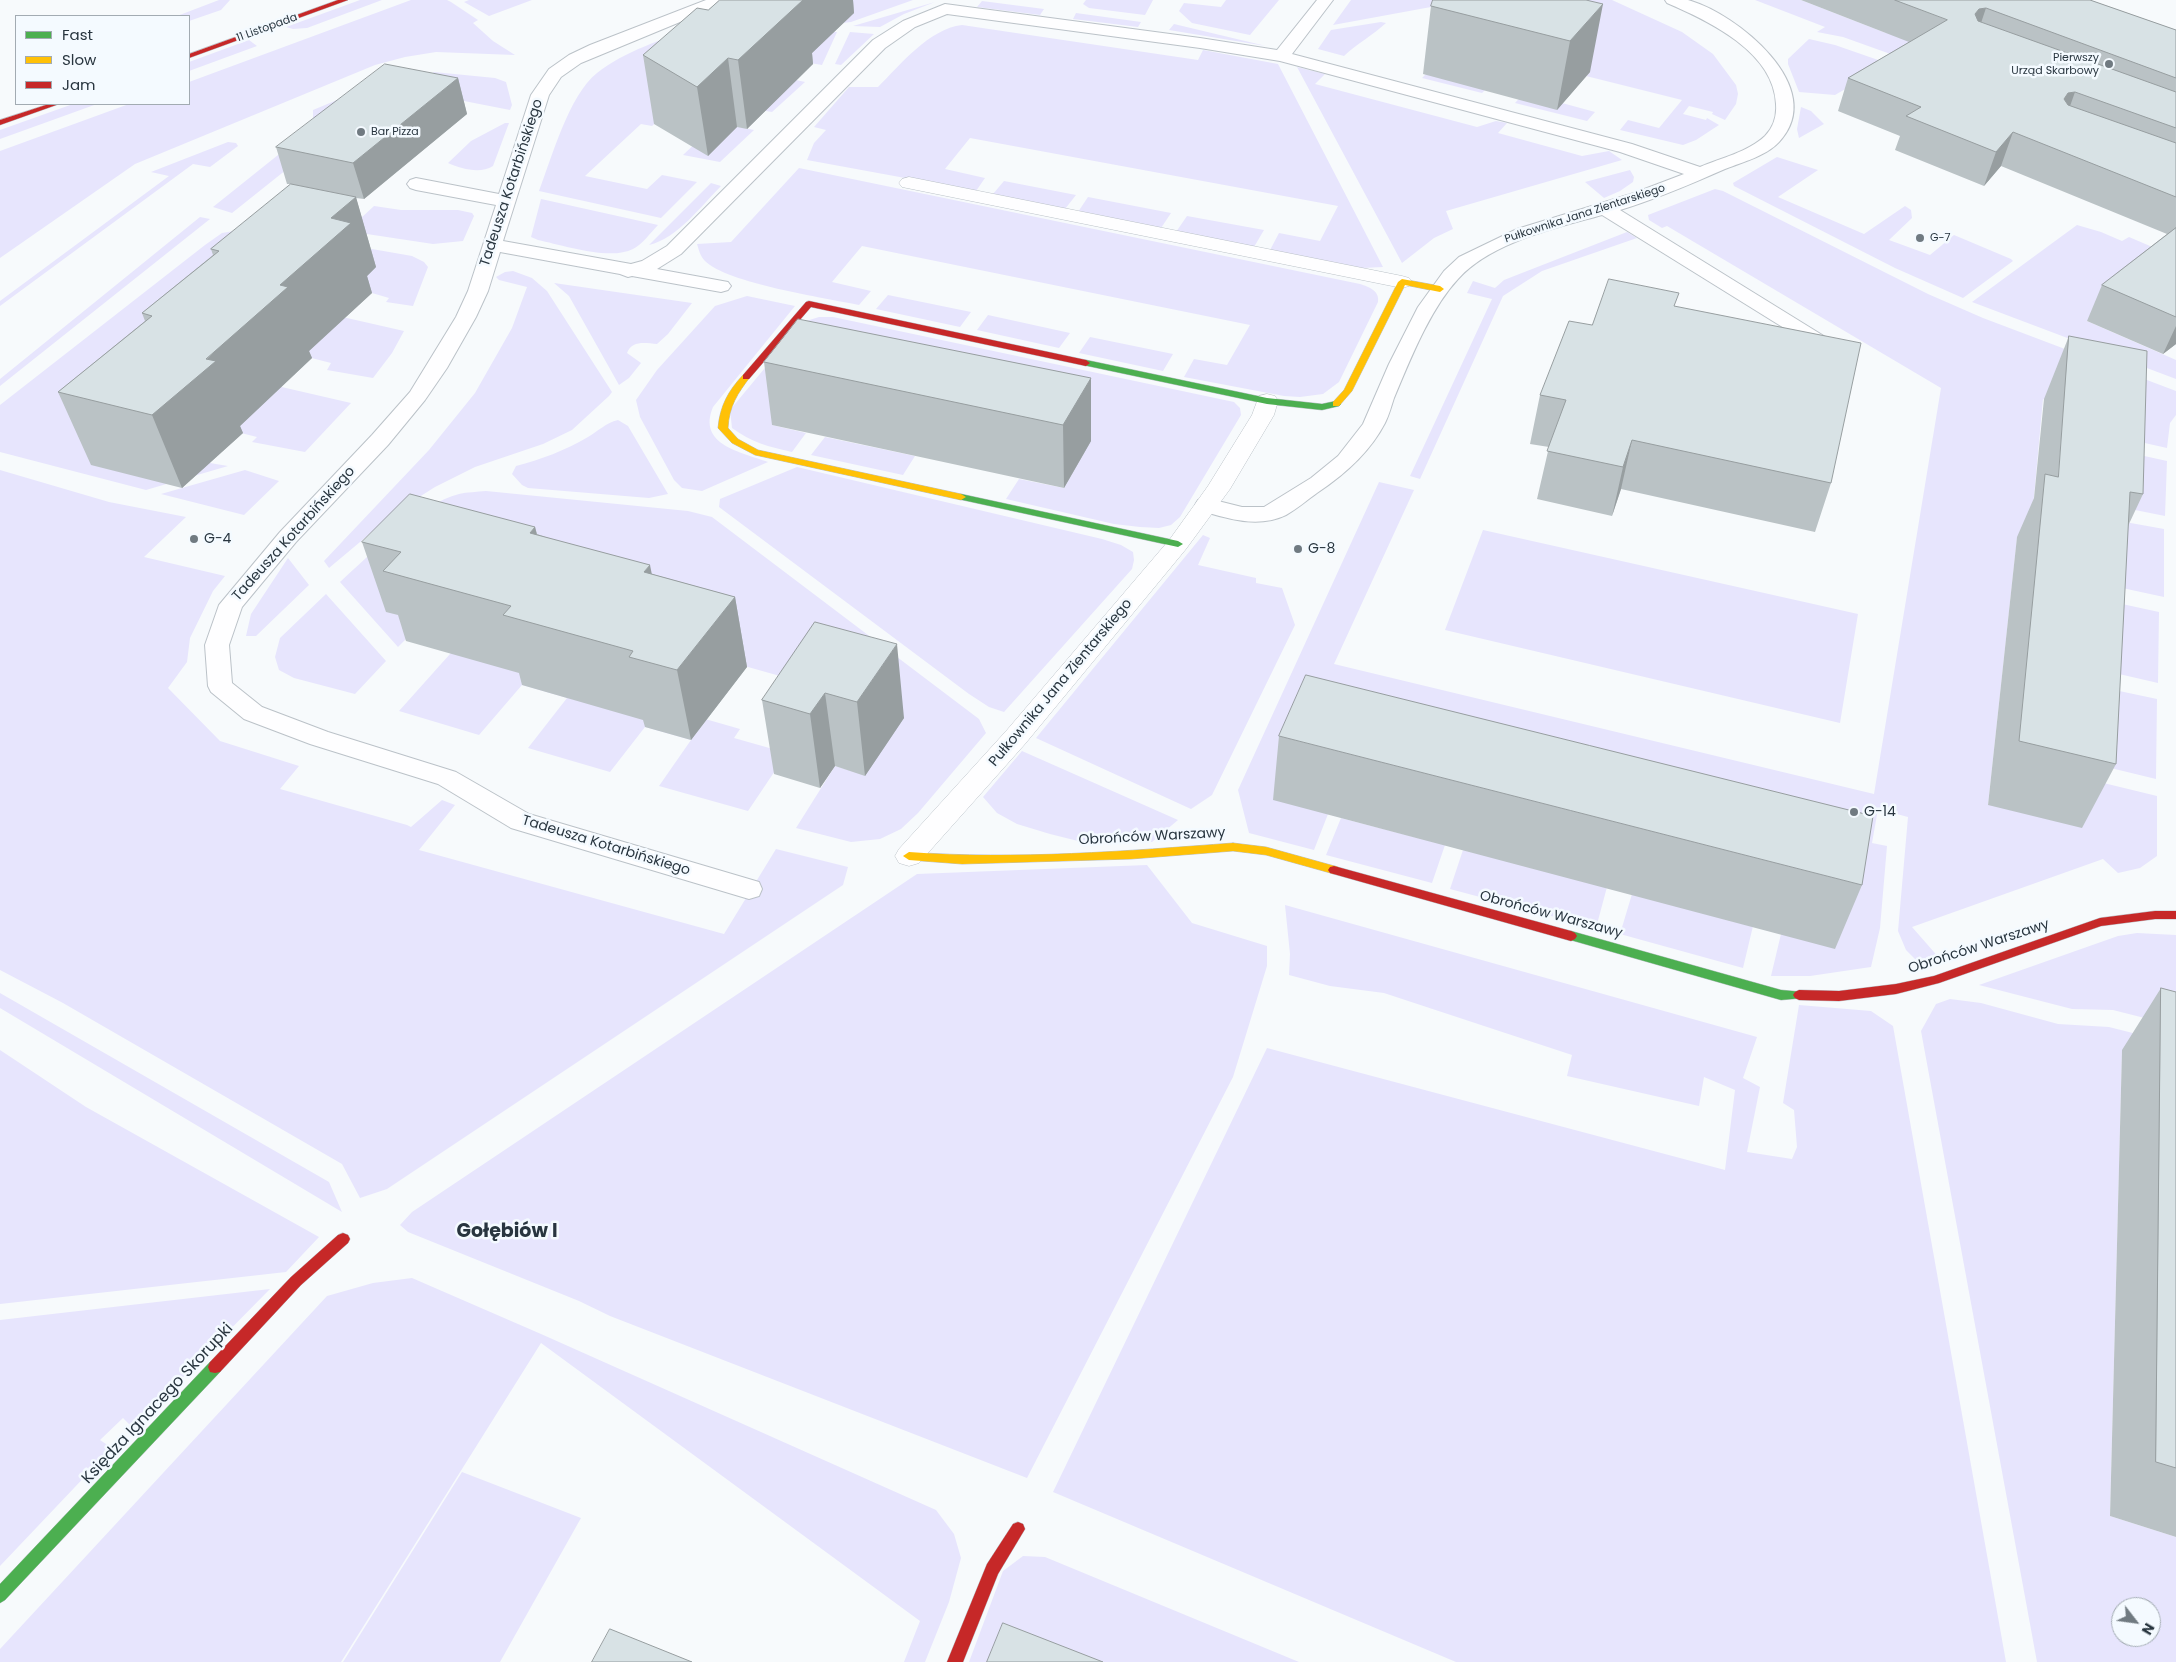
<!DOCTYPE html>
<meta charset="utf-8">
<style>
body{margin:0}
#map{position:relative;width:2176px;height:1662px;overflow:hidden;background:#f7fafc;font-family:Poppins,sans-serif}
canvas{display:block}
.legend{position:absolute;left:15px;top:15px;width:175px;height:90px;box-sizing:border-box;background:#f4faff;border:1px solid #a2abb2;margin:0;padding:6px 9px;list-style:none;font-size:15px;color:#28353f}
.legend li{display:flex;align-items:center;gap:10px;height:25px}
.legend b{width:25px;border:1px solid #a2abb2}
.north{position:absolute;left:2111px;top:1597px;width:50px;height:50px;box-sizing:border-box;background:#f4faff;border:1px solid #a2abb2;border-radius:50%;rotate:120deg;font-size:14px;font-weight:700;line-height:20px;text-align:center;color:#28353f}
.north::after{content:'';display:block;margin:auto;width:18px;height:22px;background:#707a81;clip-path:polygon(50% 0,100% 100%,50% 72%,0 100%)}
</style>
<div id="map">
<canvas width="2176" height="1662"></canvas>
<ul class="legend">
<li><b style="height:6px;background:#4caf50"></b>Fast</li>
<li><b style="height:6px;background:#ffc107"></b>Slow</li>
<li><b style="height:6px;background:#c62828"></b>Jam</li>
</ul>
<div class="north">N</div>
</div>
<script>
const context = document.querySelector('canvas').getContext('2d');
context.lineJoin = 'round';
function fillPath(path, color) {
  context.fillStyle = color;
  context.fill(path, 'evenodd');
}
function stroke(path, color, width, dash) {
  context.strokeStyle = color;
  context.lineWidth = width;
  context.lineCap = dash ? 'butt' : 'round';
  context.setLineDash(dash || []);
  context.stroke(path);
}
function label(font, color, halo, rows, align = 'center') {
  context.font = font + ' Poppins,sans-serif';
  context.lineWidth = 5;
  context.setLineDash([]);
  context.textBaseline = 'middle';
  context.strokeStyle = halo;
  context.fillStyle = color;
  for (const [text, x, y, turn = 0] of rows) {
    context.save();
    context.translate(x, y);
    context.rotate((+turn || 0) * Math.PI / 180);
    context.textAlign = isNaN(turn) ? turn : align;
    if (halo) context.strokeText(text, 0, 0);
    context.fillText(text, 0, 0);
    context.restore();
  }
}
const green = new Path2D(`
 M219,0h11l-9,10 -32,11v-5h-12z
 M360,0h22l-75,28 -14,1 -7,-2z
 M411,0h36l4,2 27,18 -5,3 20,18 22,14 -79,-3 -31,5 -30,8 -240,99 -135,94v-107l129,-47h60v-22z
 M469,0h63l-43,16 -25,-14z
 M800,0h113l-62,22 -25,3z
 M1086,0h67l-8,15 -56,-7 -6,-4z
 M1226,0h53l-29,35 -58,-12 -13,-12 5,-8 37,4z
 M1351,0h118l-136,25z
 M1480,0h132l70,32 31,22 23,31 2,9 -2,10 -11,16 -13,-6 1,-2 -24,-6 -6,8 23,6 1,-2 12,7 -23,15 -13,5 -63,-15 8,-10 31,8 23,-28 -96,-24 4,-4z
 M1755,0h46l85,33 60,-33 -36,61 -67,-24 -26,-5 8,-5z
 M982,1l62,8 -4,6 -63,-8z
 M935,2l-31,12 -24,13 -27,-1z
 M1076,13l65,9 -3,5 -65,-8z
 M1381,22l5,1c-13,12 -28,20 -42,33l-26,-7 13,-19z
 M1174,24l92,22 -97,-16z
 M962,25l236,35 5,-10 75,14 105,203 -21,1 -93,-16 10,-19 41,8 18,-35 -368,-68 -25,31 40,9 -9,13 -169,-31 7,-17 12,-13 -12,-3 35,-40h29c23,-23 51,-58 84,-62z
 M694,27l143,5 -15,33 -18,-3 -97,14 -55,50 -11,-2 -56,52 62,13 15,-14 35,7 -36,36 -122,-27c13,-34 30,-96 58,-118 28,-22 65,-33 97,-46z
 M850,32l24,2 -33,31 -6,-1z
 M1809,39l26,6 46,16 4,5 -50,29 -36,-3 -11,-28v-5z
 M249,40l8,6 -68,25v-9z
 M1439,61l56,19 -13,13 -60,-15z
 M1297,67l28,7 -10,10 162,43 19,-6 11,2 -9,10 84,23 27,-5 13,9 -176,51 7,18 -19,9 -32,25z
 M434,72l61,6 11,4 6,23 -2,5 -97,-19z
 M787,78l18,4 -33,30 -30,-5z
 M400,79l-168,134 -19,-6 100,-80v-17l60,-25z
 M1528,89l34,14 33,9 -8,9 -72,-18z
 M73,104h24l-97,35v-9z
 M1801,107l10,4 13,13 -25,14 -2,-9z
 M505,123h4l-16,43c-13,8 -31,3 -45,-3l23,-22z
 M725,124l29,6 -34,32 -37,-7 18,-17z
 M228,142l8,1 2,3 -28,21 -17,-3 -193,142v-5l169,-125 -18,-4z
 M1777,157l41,13 -40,27 86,37 41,-28 6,4 1,8 -23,22 41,15 24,-20 57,24 2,2 -50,37 -68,-30 -161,-82 -1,-3z
 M799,168l561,116c9,3 20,7 18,18l-39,80 -16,12 -23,3 -16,-1 -100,-19 10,-18 33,6 23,-40 -388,-79 -30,36 39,9 -12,14c-34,-7 -132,-22 -154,-44 -5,-5 -6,-11 -8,-17l34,-2z
 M1630,170l4,7 -1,5 -13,9 -16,7 -19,-16z
 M1004,181l72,14 -11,14 -72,-15z
 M711,183l10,3c-20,20 -43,52 -72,59z
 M1715,189l8,2 205,103 55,24 193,73v24l-6,8 -3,25 -49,-11 -75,-38 -13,141 -13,-2 -29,267 95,-27 74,18v60l-17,12 -22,5 -15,-14 -191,68 29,33 -21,4 -14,-14 -8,-19 10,-114 -30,-8 -6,34 15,3 -7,82 -9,39 -61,9h-39l10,-42 -453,-120 -14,36 -65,-17 -11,-43 141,-308 35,8 -80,174 540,130 67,-406 -274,-162 -5,2 -13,-8 -1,-5z
 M1088,197l83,16 -10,15 -83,-16z
 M541,199l117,26c-7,7 -16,20 -25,24 -23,12 -71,-4 -95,-9l-7,-3z
 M374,206l27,4h57l14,3 2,3 -11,25 -30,3 -86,-13z
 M1187,216l77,14 -10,17 -78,-15z
 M200,217l10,2 -210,167v-7z
 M2077,225l24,7 21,9 7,-4 42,18 -84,66 89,39v19l-204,-77z
 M234,231l75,7 103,18 12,6 4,5 -15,39 -27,-4 3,-4 -17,-5 -59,-39 -103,209 18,3 -82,24 -146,-38v-47l205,-160 17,-12z
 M1627,232l10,6 -95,33 -39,25 -83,183 -10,-3 82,-177 -25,-6 6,-12 22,7 9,-8z
 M513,271l19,7 15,13 65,101 -3,4 -37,34 -29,14 -68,23 -40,20 -38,24 -68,57 -5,-7 105,-111 46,-57 37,-65 15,-41 -28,-7 -3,-3 9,-5z
 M554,283l138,20 -24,31 -11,10c-12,-1 -25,-4 -30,9l14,10 -12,15 -10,7 -50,-89z
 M888,295l83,17 -11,15 -84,-18z
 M747,296l48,10 -82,101c-16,38 28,45 55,55l-66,29 -20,-3 -8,-8 -34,-63 -4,-17 21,-30 58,-64z
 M325,313l79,18 -12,22 -19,25 -46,-8 4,-7 -39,-10z
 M988,315l82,18 -11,15 -82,-18z
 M819,317h14l401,85 6,6 1,7 -61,102 -9,8 -12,3 -19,-1 -26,-3 -108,-25 13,-20 45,9 26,-47 -318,-16 34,8 -14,19c-23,-5 -41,-10 -60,-24l-2,-18 73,-88z
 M1090,337l83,17 -10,17 -84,-18z
 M260,382l91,21 -46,49 -53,-10 5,-5 -36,-9z
 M618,420l10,6 40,68 -19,4 -121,-10 -6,-3 -10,-11 4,-8c24,-6 50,-16 72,-29 10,-6 18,-14 30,-17z
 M825,437l90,19 -12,19 -92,-20z
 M2117,450l50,11 -2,55 -50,-10z
 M797,467l305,72 19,6 12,7 1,8 -2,9 -128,143 -15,-5 -20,-13 -250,-187 1,-8z
 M0,470l109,32 77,15 -42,40 81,19 -12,15 -23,47 -3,24 -19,26 52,53 79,25 -19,23 127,36 4,2 31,-27 13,5 -36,45 305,84 52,-85 72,18 -5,18 -456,304 -27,9 -18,-34 -279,-161 -63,-33z
 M245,470l34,11 -35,34 -83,-21z
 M486,491l202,20 24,6 267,202 7,14 -68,80 -17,16 -21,10 -29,3 -55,-14 39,-62 30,9 -85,-99 -121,-34 -273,-31 37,11 -25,25 -58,-65c29,-26 81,-79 119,-88 8,-2 18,-2 27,-3z
 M2114,520l50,9v68l-65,-14z
 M1483,530l375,84 -18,109 -395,-93z
 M1203,535l7,3 -12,27 58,13v5l26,5 13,37 -83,170 -21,14 -155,-71z
 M288,558l21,27 -53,51h-10l5,-22z
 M326,594l60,67 -31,33 -61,-16 -15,-8 -4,-13 5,-19z
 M2099,599l60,13 -1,71 -65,-15z
 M467,635l193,71 80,23 -6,9 53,15 -39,58 -89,-25 32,-46 -46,-13 -35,45 -82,-24 39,-50 -45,-13 -43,50 -80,-24z
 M2091,685l66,14 -1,80 -70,-17z
 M1022,751l156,69 -26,22 -74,-1 -28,-7 -33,-10 -20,-11 -14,-16z
 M1341,818l104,27 -13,38 -106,-28z
 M1463,850l144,37 -11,41 -146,-39z
 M1147,865l45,58 75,23v20l-34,111 -206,401 -417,-162 -31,-15 -171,-69 -8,-7 12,-13 505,-338z
 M1632,894l121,32 -10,42 -123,-34z
 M1285,905l472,132 -14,41 17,9 -13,65 45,7 5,-12 -3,-37 -11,-7 16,-98 72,6 22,15 113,636h-550l-403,-170 214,-444 458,122 10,-80 -31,-13 -5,29 -132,-30 5,-21 -188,-62 -54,-7 -41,-11 1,-21z
 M2137,933l39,2v91l-63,-16 -41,-1 -93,-24 139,-49z
 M0,993l329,189 13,30 -342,-204z
 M1950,999l31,4 77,21 51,3 67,17 -54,7 -12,465 66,21v125h-139l-116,-631 15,-27zM2121,1607h30v30h-30z
 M0,1050l86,57 233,130 -33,35 -286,32z
 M412,1278l129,56 395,176 18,24 7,24 -12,44 -24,60h-21l16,-41 -379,-278 -200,319h-341v-13l327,-353 46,-13z
 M270,1289l-137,139 -10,-10 -23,22 12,8 -112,118v-246z
 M462,1472l119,46 -81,144h-157z
 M1023,1556l22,1 254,105h-330l34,-91z`);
const lane = new Path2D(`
 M706,0h22l-2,3 -145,60 -20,14 -12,18 -46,146 128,23 11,-3 25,-15 206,-206 30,-19 42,-17 255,34 77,12 40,-50h16l-41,54 340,90 68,23c21,-9 48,-15 65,-31 8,-8 12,-20 11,-32 -2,-52 -67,-83 -109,-101l-2,-3c7,0 16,0 23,0 48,13 142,88 91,142 -13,14 -36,20 -54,27 -34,15 -69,30 -105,41l207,128 3,4 -3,4 -7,2 -7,-2 -211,-131c-46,13 -111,27 -144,64 -28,30 -48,81 -64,119 -3,9 -5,17 -9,25 -15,29 -41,52 -68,70 -10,7 -20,16 -31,22 -29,14 -59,3 -88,-5l-3,-5 3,-5 8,-2 36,9h22l47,-29 27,-22 25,-32 26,-60 29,-57 26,-36 15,-14 58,-28 117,-36 50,-19 -64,-22 -340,-91 -80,-13 -253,-34 -32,13 -30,21 -204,206 -24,15 71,13 3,4 -3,4 -7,2 -89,-16 -4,1 -8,-3 -120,-22 -12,39 -12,26 -29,51 -22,32 -37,45 -92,97 -54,65 -13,38 3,38 30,24 66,25 128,40 73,42 230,68 3,7 -3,7 -10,3 -238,-71 -73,-44 -128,-40 -66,-25 -33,-27 -3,-6 -3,-41 14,-40 61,-73 92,-97 38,-43 46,-75 12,-26 28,-86 -80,-15 -6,-2 -3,-4 3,-4 6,-2 83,16 32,-99 18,-26 20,-14 21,-10z`);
const street = new Path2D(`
 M909,177l493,99 7,2 3,4 -3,4 -7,2 -500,-101 -3,-4 3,-4z
 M1267,394l8,2 3,5 -4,14 -44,74 -44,60 -161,195 -106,119 -10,3 -10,-3 -4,-7 4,-7 108,-119 163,-191 38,-53 44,-71 7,-19z`);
const fast = new Path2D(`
 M1086,360l181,38 55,6 14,-3 5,3 -2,2 -17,4 -55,-6 -184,-39v-4z
 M961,494l217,47 5,3 -5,3 -220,-48 -2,-2z
 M1571,931l210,59 22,2 2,3 -2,3 -22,2 -214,-61 -2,-3 2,-3z
 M215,1361l5,1 2,5 -2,5 -215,228 -5,3v-19l210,-222z`);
const slow = new Path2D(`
 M1402,279l38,7 4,3 -4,3 -35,-7 -53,106 -13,15h-6v-4l11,-12 54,-108z
 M746,374l4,3c-12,16 -21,29 -22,51l10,11 20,11 203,44 5,3 -5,3 -206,-45 -23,-12 -14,-15c2,-22 10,-37 25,-53z
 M1233,843l33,4 72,20 2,3 -2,3 -4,1 -68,-19 -33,-4 -102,8 -169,5 -53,-4 -6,-4 6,-4c108,8 217,-1 324,-9z`);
const jam = new Path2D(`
 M338,0h10l-159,58v-4z
 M49,104h10l-59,21v-5z
 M809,301l277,59 4,3 -4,3 -275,-59 -62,72h-6v-4l63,-73z
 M1334,866l237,65 4,2 2,3 -2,3 -4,2 -241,-68 -2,-3 2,-3z
 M2155,911h21v8h-21l-54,7 -162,57 -43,11 -57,7 -40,-1 -4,-2 -2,-3 2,-3 4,-2 40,1 57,-7 38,-8 166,-58z
 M343,1233l5,2 2,4 -2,4 -47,42 -81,87 -5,1 -5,-1 -2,-5 2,-5 81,-85 47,-42z
 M1018,1522l5,2 2,5 -27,45 -35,88h-16l40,-98 26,-40z`);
const wall = new Path2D(`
 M720,0h133l1,13 -42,40 1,11 -66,65 -10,-2 -29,29 -54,-32 -11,-69 65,-45z
 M1586,0l4,72 -33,38 -134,-36 8,-68z
 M1801,0h289l86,30v314l-13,10 -76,-33 15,-36 65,-51 -166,-68 -17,20 -89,-36 5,-14 -62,-25 10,-33 61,-36z
 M458,78l9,36 -103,85 -8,-1 20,69 -9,9 5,17 -63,58 3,7 -72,68 3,7 -61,55 -91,-23 -33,-73 87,-71 -3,-8 71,-58 -2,-6 80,-65h-4l-11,-37z
 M1675,306l156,177 -16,49 -194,-43 -9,27 -75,-17 12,-52 -19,-3 10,-49z
 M2069,336l74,158 -15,32 -12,238 -34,64 -94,-23 29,-268 17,-39 10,-99z
 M764,362l327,16v63l-27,47 -292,-63z
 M535,527l2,7 115,40 83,23 12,70 -56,73 -46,-13 -2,-7 -121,-35 -3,-12 -113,-32 -8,-26 -12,-3 -24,-70z
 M815,622l89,96 -39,58 -30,-10 -15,22 -46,-14 -12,-74z
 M1279,736l583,149 -27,64 -562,-149z
 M2161,988l15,4v545l-66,-21 12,-466z`);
const shadedWall = new Path2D(`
 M797,0h56l1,13 -42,40 1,11 -66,65 -9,-69z
 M1603,4l-13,68 -33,38 13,-69z
 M1986,8l-11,33v-27l4,-5z
 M728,58l9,69 -29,29 -11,-69z
 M458,78l9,36 -103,85 -11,-36z
 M2075,92l-12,34 1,-27 4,-6z
 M2013,132l-12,34 -17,20 12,-34z
 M356,197l20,70 -9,9 5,17 -63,58 3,7 -72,68 3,7 -61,55 -30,-73 128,-130 51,-67z
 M2176,326v18l-13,10z
 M1091,378v63l-27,47 -1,-63z
 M1632,440l-11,49 -9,27 11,-49z
 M535,527l17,69 -22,-63z
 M650,565l14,70 -20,-63z
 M735,597l12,70 -56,73 -14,-70z
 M897,644l7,74 -39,58 -8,-74z
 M825,693l10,73 -15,22 -10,-74z`);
const building = new Path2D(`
 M720,0h83l-65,60 -10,-2 -31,29 -54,-32 54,-47 11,2z
 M1433,0h153l17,4 -33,37 -139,-35z
 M1895,0h195l86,30v48l-190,-70 -7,1 -4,5 3,7 198,71v36l-101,-36 -7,1 -4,6 4,6 108,38v54l-163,-65 -17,20 -90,-36 15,-9 -73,-29 99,-58z
 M385,64l73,14 -105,85 -77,-16z
 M291,184l65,13 -25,21 20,5 -71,62 8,2 -82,72 10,2 -64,54 -94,-23 94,-76 -10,-3 77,-62 -8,-2z
 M2176,228v89l-74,-32z
 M1609,279l70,14 -5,13 187,37 -30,140 -199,-43 -9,27 -76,-16 19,-51 -26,-5 29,-74 23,4z
 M798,319l293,59 -28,47 -299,-63z
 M2069,336l78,15 -4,143 -13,-2 -14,272 -97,-23 26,-267 13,3z
 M410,494l125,33 -5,6 120,32 -6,7 91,25 -58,73 -48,-13 4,-6 -130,-36 8,-9 -128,-35 18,-19 -39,-10z
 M815,622l82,22 -40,58 -32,-9 -15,21 -48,-14z
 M1306,675l567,141 -11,69 -583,-149z
 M2161,988l15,4v476l-20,-6z
 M1003,1623l100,39h-116z
 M610,1629l82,33h-100z`);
const markers = [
 [2109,64,5,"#707a81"],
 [361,132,5,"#707a81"],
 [1920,238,5,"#707a81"],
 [194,539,5,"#707a81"],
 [1298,549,5,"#707a81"],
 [1854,812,5,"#707a81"]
];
const farStreetnames = [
 ["11 Listopada",267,28,-20],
 ["Pułkownika Jana Zientarskiego",1585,214,-18]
];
const farPoinames = [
 ["Pierwszy",2099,58,"right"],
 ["Urząd Skarbowy",2099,71,"right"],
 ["Bar Pizza",371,132],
 ["G-7",1930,238]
];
const streetNames = [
 ["Tadeusza Kotarbińskiego",512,183,-72],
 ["Tadeusza Kotarbińskiego",294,534,-48],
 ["Pułkownika Jana Zientarskiego",1061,683,-50],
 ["Obrońców Warszawy",1152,837,-3],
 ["Tadeusza Kotarbińskiego",606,846,17],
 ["Obrońców Warszawy",1551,915,15],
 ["Obrońców Warszawy",1979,947,-18]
];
const poiNames = [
 ["G-4",204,539],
 ["G-8",1308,549],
 ["G-14",1864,812]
];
const nearStreetnames = [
 ["Księdza Ignacego Skorupki",158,1404,-47]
];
const districtNames = [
 ["Gołębiów I",507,1232]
];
fillPath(green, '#e7e5fd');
stroke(lane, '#bbc2c8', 2);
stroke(street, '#bbc2c8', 1);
stroke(fast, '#bbc2c8', 1);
stroke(slow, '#bbc2c8', 1);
stroke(jam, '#bbc2c8', 1);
fillPath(lane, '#fefeff');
fillPath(street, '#fefeff');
fillPath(fast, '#4caf50');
fillPath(slow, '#ffc107');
fillPath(jam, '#c62828');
fillPath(wall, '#bac2c5');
fillPath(shadedWall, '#979ea0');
fillPath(building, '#d8e2e5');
stroke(building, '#979ea0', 1);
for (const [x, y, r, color] of markers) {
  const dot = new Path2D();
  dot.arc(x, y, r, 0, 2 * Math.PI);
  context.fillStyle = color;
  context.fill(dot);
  stroke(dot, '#f4faff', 2);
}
label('11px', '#28353f', '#f4faff', farStreetnames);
label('11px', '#28353f', '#f4faff', farPoinames, 'left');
label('14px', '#28353f', '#f4faff', streetNames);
label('14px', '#28353f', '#f4faff', poiNames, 'left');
label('16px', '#28353f', '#f4faff', nearStreetnames);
label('bold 19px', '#28353f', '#f4faff', districtNames);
</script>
